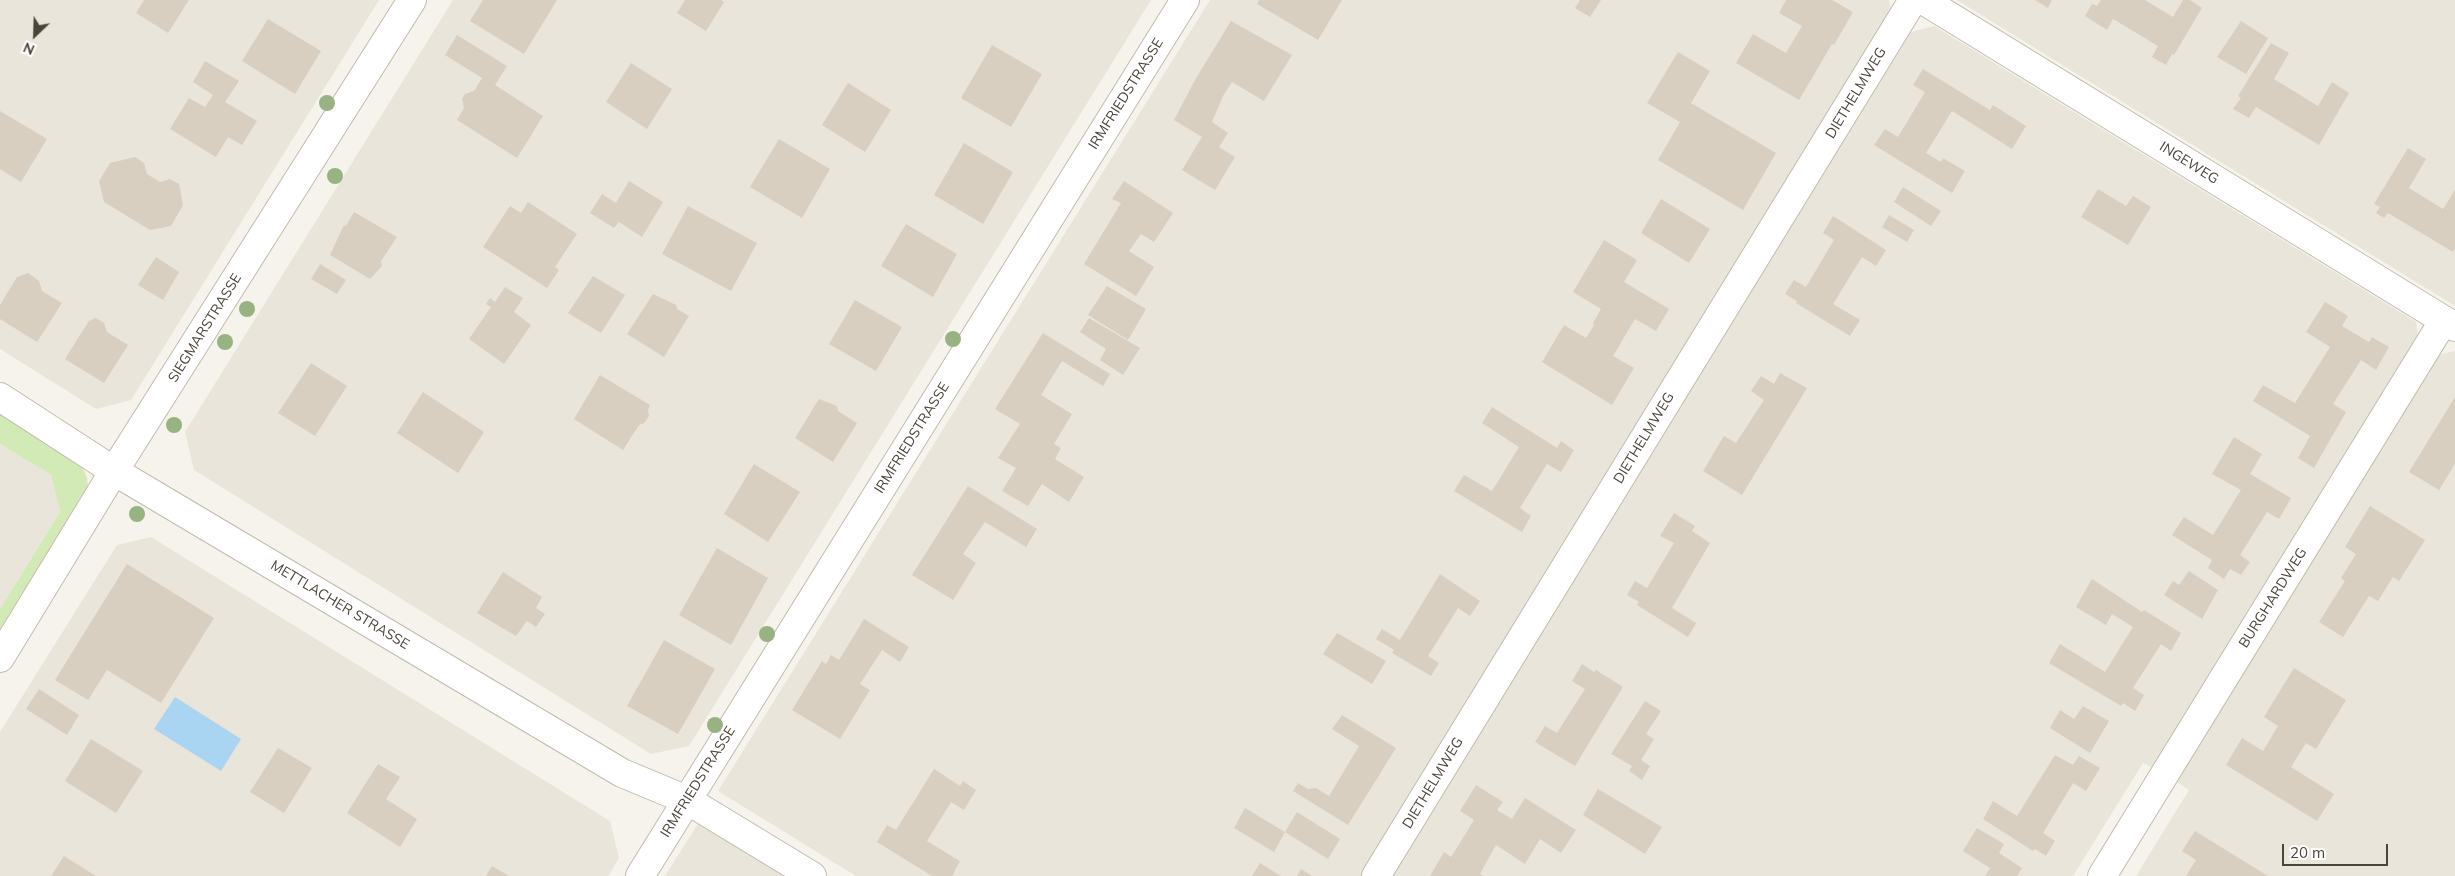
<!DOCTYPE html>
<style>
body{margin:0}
#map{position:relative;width:2455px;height:876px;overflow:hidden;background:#f6f3ec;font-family:Mulish,sans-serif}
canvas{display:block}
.north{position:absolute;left:10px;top:10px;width:50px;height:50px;-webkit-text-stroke:4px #fff;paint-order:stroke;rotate:204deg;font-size:14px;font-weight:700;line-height:20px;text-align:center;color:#4b4439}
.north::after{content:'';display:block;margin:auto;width:18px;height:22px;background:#4b4439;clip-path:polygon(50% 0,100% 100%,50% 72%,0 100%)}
.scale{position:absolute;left:2282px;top:844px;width:106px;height:22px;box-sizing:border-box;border:2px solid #4b4439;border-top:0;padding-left:6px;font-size:15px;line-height:18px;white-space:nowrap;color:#4b4439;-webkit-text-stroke:4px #fff;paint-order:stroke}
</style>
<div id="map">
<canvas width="2455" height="876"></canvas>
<div class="north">N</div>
<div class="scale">20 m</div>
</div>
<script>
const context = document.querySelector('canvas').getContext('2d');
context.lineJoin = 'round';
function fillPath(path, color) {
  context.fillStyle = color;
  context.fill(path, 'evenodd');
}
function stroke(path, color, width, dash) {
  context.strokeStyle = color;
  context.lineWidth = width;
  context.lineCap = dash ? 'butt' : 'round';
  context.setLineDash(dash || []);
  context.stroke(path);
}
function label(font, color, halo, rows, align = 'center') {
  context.font = font + ' Mulish,sans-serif';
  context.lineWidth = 4.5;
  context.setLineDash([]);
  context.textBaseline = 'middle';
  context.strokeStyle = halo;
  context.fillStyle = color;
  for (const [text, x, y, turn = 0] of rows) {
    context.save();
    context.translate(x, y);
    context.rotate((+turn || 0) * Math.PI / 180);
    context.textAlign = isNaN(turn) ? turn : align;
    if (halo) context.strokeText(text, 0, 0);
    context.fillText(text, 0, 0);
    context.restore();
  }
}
const residential = new Path2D(`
 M0,0h379l-248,400 -35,9 -96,-60z
 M453,0h698l-462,746 -38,8 -457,-284 -9,-38z
 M1210,0h679l4,20 -527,856h-510l-138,-85z
 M1957,0h498v306l-409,-251z
 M1934,26l482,296 3,22 -262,426 -14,-7 -70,113h-682l520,-844z
 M2455,351v525h-319l53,-86 -14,-9 263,-426z
 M0,444l51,31 9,37 -60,97z
 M151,537l459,284 9,37 -11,18h-608v-144l117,-187z
 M701,819l92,57h-128z`);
const green = new Path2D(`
 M0,413l78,50c8,9 10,15 10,27l-88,145v-26l60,-97 -9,-37 -51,-31z`);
const water = new Path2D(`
 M175,697l66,42 -20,32 -67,-42z`);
const building = new Path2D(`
 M144,0h45l-21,33 -32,-20z
 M483,0h74l-33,54 -54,-33z
 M685,0h36l3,2 -18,29 -29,-18z
 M1259,0h83l-24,40 -61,-36z
 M1580,0h21l-11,17 -15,-9z
 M1786,0h46l21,12 -19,33 -2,-1 -33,56 -63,-37 17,-29 33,19 16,-27 -23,-13z
 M2035,0h17l-4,8z
 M2101,0h44l28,17 10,-17h7l12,8 -28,47 -2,-1 -6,11 -14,-8 6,-11 -45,-27 -6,11 -22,-14 7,-12 5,2z
 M268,19l53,32 -26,43 -53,-33z
 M1231,21l61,34 -28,46 -32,-19 -9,14 -11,26 16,11 -9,14 16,10 -20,33 -33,-20 20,-33 -28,-17 21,-40z
 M2241,21l27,17 -22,36 -29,-17z
 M457,35l50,31 -12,19 48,31 -26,42 -60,-38 7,-12 -2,-9 3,-5 9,-3 8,-13 -37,-23z
 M2271,43l18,10 -15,26 44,27 14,-24 17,11 -30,52 -63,-38 -7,11 -16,-9 8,-11 -3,-2z
 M992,45l50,29 -31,53 -50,-29z
 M1678,52l32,19 -19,32 85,50 -33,57 -85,-50 22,-38 -33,-19z
 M205,61l34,20 -14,21 32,19 -15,24 -14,-8 -12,20 -46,-28 19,-31 16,9 8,-12 -20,-13z
 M631,63l41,26 -25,40 -41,-27z
 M1923,69l67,41 3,-5 33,21 -14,23 -60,-38 -26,42 15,9 2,-4 22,13 -13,22 -78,-48 11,-16 13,8 27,-45 -12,-7z
 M848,83l43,27 -26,42 -43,-27z
 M0,111l47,28 -26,43 -21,-13z
 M779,139l51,30 -28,49 -52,-31z
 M964,143l49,29 -30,52 -49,-29z
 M2408,148l18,11 -17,29 34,21 12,-19v58l-2,4 -65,-39 -4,5 -8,-5 4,-6 -6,-3z
 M135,157l9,6 3,11 13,8 10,-3 9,5 4,21 -12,21 -21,4 -46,-28 -5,-21 11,-18z
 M629,181l34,21 -21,35 -23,-15 -5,6 -24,-15 12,-19 14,9z
 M1124,181l49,32 -19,29 -13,-8 -12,17 25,16 -18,29 -52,-32 37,-61 -9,-4z
 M1903,187l38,24 -10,15 -37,-24z
 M2098,189l28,17 7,-10 18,11 -23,38 -47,-28z
 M1661,199l49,30 -21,34 -48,-30z
 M528,202l49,32 -22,33 4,3 -12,18 -64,-41 27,-41 11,7z
 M688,206l69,37 -26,48 -69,-37z
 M354,212l43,25 -16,24 1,5 -12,13 -40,-24 14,-30 2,1z
 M1889,215l25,15 -7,12 -25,-15z
 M1833,216l53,34 -10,16 -14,-9 -29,47 27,16 -10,16 -54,-33 1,-2 -12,-7 9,-14 12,7 28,-47 -11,-7z
 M906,224l51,30 -24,43 -52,-31z
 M1604,240l33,20 -13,22 45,27 -13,22 -21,-12 -22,37 21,12 -22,37 -70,-43 22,-37 22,13 8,-13 -1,-2 8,-14 -28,-17z
 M156,257l23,15 -16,28 -25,-15z
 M320,264l26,16 -9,14 -26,-15z
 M28,273l11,8 3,10 20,12 -25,39 -37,-23v-14l17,-28z
 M593,276l32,19 -24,38 -33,-20z
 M1107,286l39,23 -18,31 -40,-25z
 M505,287l18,11 -9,14 17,13 -27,39 -35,-25 22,-32 -5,-3 4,-6 5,4z
 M653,294l23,11 1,4 12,7 -25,41 -37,-23z
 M855,300l47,27 -26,44 -47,-27z
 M2325,302l23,14 -6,10 27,16 3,-5 17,10 -13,23 -15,-10 -28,44 13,8 -32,56 -16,-10 12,-22 -57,-35 10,-16 32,18 35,-56 -24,-15z
 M96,318l8,5 3,9 21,13 -24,38 -39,-24 24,-38z
 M1089,318l51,30 -17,27 -23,-15 6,-11 -26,-17z
 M1043,333l67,41 -7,12 -41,-25 -21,34 31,19 -18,30 7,4 -6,11 29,18 -15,25 -27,-18 -14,22 -26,-15 14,-23 -18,-10 22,-34 -25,-15z
 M311,363l36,23 -32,50 -37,-23z
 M1780,373l27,15 -65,107 -39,-24 21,-35 12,7 28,-43 -13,-9 10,-15 13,8z
 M600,375l50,30 -2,5 1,6 -5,7 -5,2 -16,25 -49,-31z
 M423,392l61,40 -26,41 -61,-40z
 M2455,397v67l-16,26 -30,-18z
 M819,399l18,7 1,5 19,12 -24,39 -38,-24z
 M1492,407l65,41 4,-7 13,9 -13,22 -14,-8 -27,44 11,8 -9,16 -68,-41 10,-16 28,16 27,-44 -37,-24z
 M2234,437l28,17 -12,20 41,24 -12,21 -12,-7 -27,43 10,7 -9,13 -11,-6 -6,10 -16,-11 4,-8 -40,-25 12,-18 29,18 28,-45 -29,-16z
 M754,464l46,28 -32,50 -44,-28z
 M968,486l69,43 -11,18 -41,-25 -22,32 13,9 -23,37 -41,-25z
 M2370,506l55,34 -26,41 -6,-4 -15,24 -9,-5 -26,41 -24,-15 26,-41 -4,-3 15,-24 -11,-7z
 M1674,513l21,13 -3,5 18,12 -38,65 24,15 -8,14 -51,-32 2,-3 -12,-7 8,-14 12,7 27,-45 -14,-7z
 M717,548l51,30 -37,67 -52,-30z
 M127,564l87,54 -53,85 -54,-33 -19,30 -33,-20z
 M2189,571l29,19 -16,29 -38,-24 9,-14 6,4z
 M503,572l39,25 -6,11 9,6 -9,13 -9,-6 -11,15 -39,-23z
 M1440,574l40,27 -10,15 -12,-8 -30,48 11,7 -8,13 -39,-23 2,-3 -18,-11 6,-10 18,11z
 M2092,579l50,33 2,-2 37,23 -10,18 -10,-7 -28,44 11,7 -9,16 -12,-8 -2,3 -72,-43 11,-19 45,28 28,-45 -21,-13 -6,11 -30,-18z
 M864,619l45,28 -9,15 -18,-12 -22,34 10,6 -30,49 -48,-29 30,-49 4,3 5,-9 8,5z
 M1337,633l49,28 -14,23 -49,-30z
 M664,640l51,29 -37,65 -51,-28z
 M1582,664l12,8 2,-2 27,17 -48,79 -40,-24 10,-16 12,7 28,-44 -13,-8z
 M2294,668l52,32 -30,49 -10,-6 -15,24 43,27 -17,27 -91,-56 16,-27 21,13 15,-25 -14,-9z
 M39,689l40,26 -12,20 -41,-26z
 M1645,701l16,10 -15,23 8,5 -13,21 9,6 -8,14 -13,-9 3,-5 -21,-12z
 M2083,706l26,15 -19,32 -40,-25 10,-18 14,9z
 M1342,715l54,33 -48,77 -55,-34 5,-8 10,6 8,-1 13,8 30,-50 -27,-17z
 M91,739l52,32 -27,42 -51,-32z
 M278,748l34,20 -28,45 -34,-21z
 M2055,755l18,10 6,-9 21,12 -14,23 -13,-8 -30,50 12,8 -9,15 -11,-7 -2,2 -50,-32 10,-18 24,15z
 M378,764l22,13 -14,22 31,20 -17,28 -53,-34z
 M934,769l26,17 3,-5 13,9 -12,20 -13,-8 -24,39 33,20 -8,15h-20l-55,-34 10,-17 9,5z
 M1476,785l27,17 -6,8 15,9 13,-21 51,32 -15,23 -21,-14 -15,25 -29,-19 -16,29 3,2h-53l14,-24 7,5 23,-37 -14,-9z
 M1598,789l64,38 -17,27 -62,-39z
 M1245,808l40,24 -11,20 -40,-24z
 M1297,812l43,27 -12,20 -43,-27z
 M1977,828l27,16 -5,9 23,15 -5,8h-32l5,-8 -27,-17z
 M2195,831l73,45h-82l10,-16 -14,-9z
 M64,856l32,20h-45z
 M1260,863l21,13h-29z
 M492,866l17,10h-23z
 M1301,869l11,7h-15z`);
const minor = new Path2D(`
 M1923,0l532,327
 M0,397l114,74 508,302 65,27 125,76
 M0,658l114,-187 298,-471
 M640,876l545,-876
 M1376,876l537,-876
 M2102,876l342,-556`);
const trees = [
 [327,103],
 [335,176],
 [247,309],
 [953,339],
 [225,342],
 [174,425],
 [137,514],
 [767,634],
 [715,725]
];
const streetNames = [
 ["DIETHELMWEG",1856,93,-59],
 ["IRMFRIEDSTRASSE",1126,94,-58],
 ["INGEWEG",2189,163,32],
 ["SIEGMARSTRASSE",205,328,-58],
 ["IRMFRIEDSTRASSE",912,438,-58],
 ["DIETHELMWEG",1644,438,-59],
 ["BURGHARDWEG",2273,598,-58],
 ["METTLACHER STRASSE",340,605,31],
 ["IRMFRIEDSTRASSE",698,782,-58],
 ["DIETHELMWEG",1433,783,-59]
];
fillPath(residential, '#eae5da');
fillPath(green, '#d2eab5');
fillPath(water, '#a9d4f2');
fillPath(building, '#d8cfc1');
stroke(minor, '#c2bbae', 30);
stroke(minor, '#fff', 28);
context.fillStyle = '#97b381';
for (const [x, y] of trees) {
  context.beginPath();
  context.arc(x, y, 8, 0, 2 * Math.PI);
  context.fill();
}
label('14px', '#4b4439', '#fff', streetNames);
</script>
